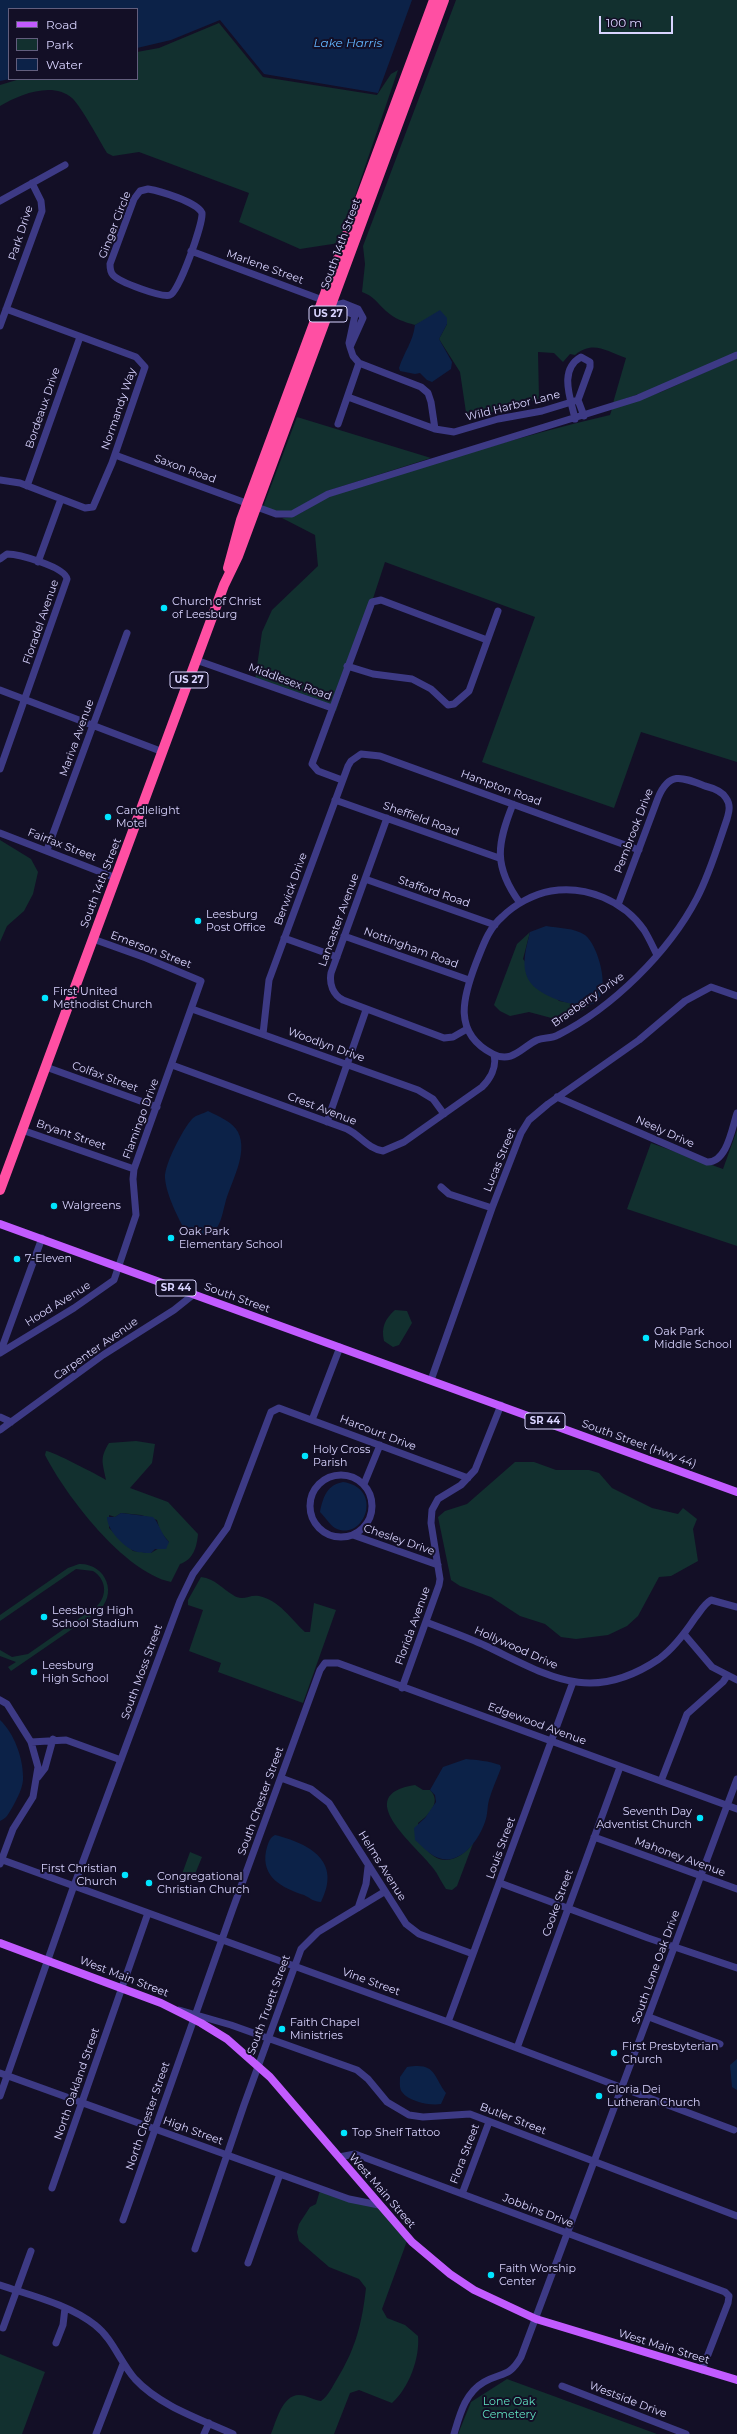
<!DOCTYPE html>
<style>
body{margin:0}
#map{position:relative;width:737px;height:2434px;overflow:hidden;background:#130f26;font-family:Montserrat,sans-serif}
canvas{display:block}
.legend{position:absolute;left:8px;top:8px;width:130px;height:72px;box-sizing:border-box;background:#130f26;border:1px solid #625e7d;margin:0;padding:5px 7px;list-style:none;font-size:12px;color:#d9d4ff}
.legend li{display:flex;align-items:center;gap:8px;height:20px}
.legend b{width:20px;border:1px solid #625e7d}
.scale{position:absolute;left:599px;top:16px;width:74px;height:18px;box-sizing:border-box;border:2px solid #d9d4ff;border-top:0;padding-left:5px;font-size:12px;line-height:14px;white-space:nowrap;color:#d9d4ff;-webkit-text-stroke:3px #130f26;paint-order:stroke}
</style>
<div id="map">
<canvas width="737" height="2434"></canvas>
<ul class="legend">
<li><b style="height:5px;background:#c25bff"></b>Road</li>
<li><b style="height:11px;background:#12302f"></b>Park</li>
<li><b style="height:11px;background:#0c2248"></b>Water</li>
</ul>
<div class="scale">100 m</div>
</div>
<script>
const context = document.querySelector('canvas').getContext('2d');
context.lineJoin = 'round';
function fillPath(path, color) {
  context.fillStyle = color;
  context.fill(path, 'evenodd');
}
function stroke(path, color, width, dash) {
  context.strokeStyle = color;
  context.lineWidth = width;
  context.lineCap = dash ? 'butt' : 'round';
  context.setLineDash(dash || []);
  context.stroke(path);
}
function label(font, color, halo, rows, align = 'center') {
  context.font = font + ' Montserrat,sans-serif';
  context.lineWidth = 4;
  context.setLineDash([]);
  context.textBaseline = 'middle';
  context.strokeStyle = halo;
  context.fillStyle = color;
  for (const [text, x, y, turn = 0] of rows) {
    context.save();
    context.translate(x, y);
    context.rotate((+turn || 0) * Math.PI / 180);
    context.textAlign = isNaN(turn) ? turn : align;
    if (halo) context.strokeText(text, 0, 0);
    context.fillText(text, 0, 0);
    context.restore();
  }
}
const green = new Path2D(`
 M456,0h281v352l-78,35 -46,16 13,-45c-20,-7 -33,-18 -51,-3l-5,-1 -7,8 -9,-9 -16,-1 1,47 -72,20 -7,-47 -21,-33 8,-15 -10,-10 -22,11c-11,-3 -20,-6 -29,-14 -9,-8 -12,-15 -24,-19l3,-28 -2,-18z
 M219,23l44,54 114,18 14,-21 7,-4 -59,173 -39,6 -61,-27 10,-29 -110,-41 -26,4 -6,-3c-8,-13 -26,-47 -35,-55 -20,-17 -53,-3 -72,8v-21l20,-6h117v-27l22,-4z
 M737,358v404l-96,-30 -27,76 -132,-46 53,-145 -150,-55 -49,149 -81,-31 7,-48 10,-22 46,-44 -3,-31 -33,-17c18,1 32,-17 49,-22 92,-30 185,-59 279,-81l2,-6 49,-17z
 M297,417l134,41 -104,33 -35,20 -10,2 -19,-6z
 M0,840l31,19 7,13 -5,22 -9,17 -17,15 -7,16z
 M530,932l-7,27 36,42 30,5 -18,11 -12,3 -30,-8 -19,4 -10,-5 -6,-6 23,-61z
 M737,1130v116l-110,-37 24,-66 72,26z
 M395,1310l12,1 5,12 -13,22 -6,2 -9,-6c-3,-14 1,-22 11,-31z
 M136,1441l19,3 -3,19 -22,25 38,14 30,32c-1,13 -5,26 -18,30l-9,18c-47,-10 -105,-86 -126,-127l1,-4c6,0 52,24 60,29 -3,-17 -7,-21 3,-37zM121,1513l20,2 16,5 3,11 9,11 -18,11 -18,-2 -24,-23v-13l6,2z
 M515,1462h19l22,8h33l10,3 13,15 40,20 26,6 5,-6 14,11 -4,10 5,32 -27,15 -12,1 -21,39 -11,10 -19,9 -32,4 -15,-2 -16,-13 -25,-8 -29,-19 -31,-11 -9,-6 -13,-63 7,-6 22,-7z
 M79,1564c27,-1 40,31 18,48l-86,59 -3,-4 8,-5 -16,-6v-6l12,7 16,-3 69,-48c11,-11 9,-27 -4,-35l-17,-2 -76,52v-6l68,-47z
 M201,1577c15,2 20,11 32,18 10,7 16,-1 26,1 20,4 32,23 46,36h5l4,-29 22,7 -33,93 -85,-31 3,-9 -32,-12 14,-41 -15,-5v-5z
 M415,1785l8,5h7c12,12 -1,25 -12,33 2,8 3,21 9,27 16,19 36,8 47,-9l-17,45 -5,4 -6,-1c-5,-7 -8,-15 -13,-21 -17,-23 -83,-73 -18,-83z
 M190,1852l12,5 -9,22 -11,-5z
 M321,2187l54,17 32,37 -25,68 5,9 18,7 13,11c2,22 -9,52 -26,67l-33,-13 -9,3 -16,41h-63c5,-12 11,-39 28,-39 7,0 15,5 22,6 8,-6 11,-14 16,-22 19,-31 25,-56 29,-91l-7,-9 -30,-12 -30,-26 -2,-9 2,-8 11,-17 6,-3z
 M0,2354l45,18 -23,62h-22z
 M507,2379l150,55h-199l13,-32z`);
const water = new Path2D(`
 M0,0h412l-34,93 -114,-19 -44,-54 -49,20 -34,8v-39h-128l1,70 -10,2z
 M440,310l7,8v6l-8,15 13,23 -1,7 -19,13 -5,-2 -7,-7 -5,1 -15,-3 -1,-3c5,-16 14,-26 16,-43z
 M546,926c12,2 29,2 39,9 13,10 26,55 11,67 -14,10 -57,-6 -66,-20 -10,-15 -4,-33 0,-50z
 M208,1111c10,5 25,11 30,21 11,22 -8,51 -13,72 -3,11 -5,27 -17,31l-22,-3c-8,-14 -20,-38 -21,-54 -1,-13 18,-49 27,-59 3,-4 11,-5 16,-8z
 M343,1482c42,6 21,61 -8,46 -5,-3 -10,-11 -15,-16 3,-15 7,-27 23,-30z
 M121,1513l32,4c6,6 8,17 16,25l-3,7h-11l-4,4c-6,0 -13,0 -19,-3 -11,-6 -25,-21 -25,-33h8z
 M0,1720c14,13 23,38 23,56 1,10 -6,23 -11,32 -4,6 -5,10 -12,13z
 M466,1759c11,1 23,2 34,6l1,3c-4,11 -9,21 -12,32 -2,7 -1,14 -4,22 -7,20 -27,47 -51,34 -7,-4 -13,-11 -19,-16l-1,-12 11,-10 11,-16 -1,-7 -5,-5 13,-23z
 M275,1835c35,9 67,26 46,67 -7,0 -11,-4 -17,-7 -22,-7 -43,-18 -38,-44 2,-7 3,-13 9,-16z
 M737,2059v31l-5,-3 -2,-22z
 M407,2067c29,-5 26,9 39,26l-5,11c-10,2 -32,-2 -39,-12 -3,-4 -2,-10 -2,-15z`);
const minor = new Path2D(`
 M148,189c12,2 49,13 54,24 1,11 -23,79 -32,82 -8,3 -51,-13 -57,-20 -3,-3 -3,-7 -3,-11l24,-65 6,-8z
 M0,201l65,-36
 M191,251l145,54 5,5 14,5 -6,28 1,4 13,-29 -5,-9 -15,-6 -7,2
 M0,326l42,-115 -1,-10 -9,-18
 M350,347l3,9 6,7 62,24 7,6 3,9 4,27
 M348,397l87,32 19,3 44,-13 44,-8 36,-11 12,-33v-5l-9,-5c-23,13 -10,42 -6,62
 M578,400l6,16
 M338,424l21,-61
 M115,455l161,59h16l36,-20 310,-96 99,-43
 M0,480l20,3 65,25 8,-1 19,-44 33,-96 -9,-10 -130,-48
 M27,486l53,-149
 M0,559l7,-5c12,0 58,13 60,25l-67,190
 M38,562l23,-63
 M196,660l136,48
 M347,666l26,8 39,5 19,10 17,16 6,-1 15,-13 29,-80
 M0,690l163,62
 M342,780l-24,-9 -6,-7 60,-162 9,-2 106,40
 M335,800l164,58
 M513,804c-16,40 -20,62 7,99
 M387,818l-56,155c-2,11 2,22 12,27l101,38 9,-1 14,-8
 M0,833l116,45
 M47,850l80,-217
 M365,879l130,46
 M618,905l40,-107c11,-27 24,-21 47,-12 8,2 17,5 21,12 5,7 3,14 1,21 -9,26 -17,54 -30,79 -28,54 -85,110 -139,137 -7,4 -14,2 -21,5 -15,7 -25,24 -44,14 -41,-21 -30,-57 -17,-91 7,-17 12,-34 26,-46 13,-13 32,-23 49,-26 35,-6 73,10 93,39 5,8 9,17 13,25
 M344,936l125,44
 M284,938l53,19
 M192,1009l226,81 15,9 11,15
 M263,1034l6,-54 79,-214 3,-5 10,-7 19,2 259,94
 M172,1065l175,64c13,6 21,20 36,22l21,-9 78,-55c8,-8 15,-20 12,-32
 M46,1067l111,40
 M557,1097l150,65c20,1 25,-34 30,-49
 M327,1122l39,-112
 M22,1130l112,39
 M441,1187l8,7 43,14
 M0,1353l74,-45 40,-28 22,-65 -3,-36 1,-10 67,-188 -55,-23 -53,-19
 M0,1353l42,-115
 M431,1380l61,-172 29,-75 8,-13 19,-16 91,-64 46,-39 26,-14 26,9
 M0,1417l11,5
 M312,1420l28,-73
 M0,1430l103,-75 71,-45 20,-16
 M310 1506a31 31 0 1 1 62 0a31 31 0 1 1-62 0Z
 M364,1484l16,-39
 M353,1535l85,30
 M426,1622c20,8 41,15 60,24 63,30 105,59 173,13 15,-11 26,-26 36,-41 5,-6 9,-14 16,-18l26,7
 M684,1634l28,33 25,13
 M402,1688l37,-103 1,-6 -9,-56 1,-13 6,-11 23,-14 14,-15 26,-65
 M0,1700l7,4 24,38 7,25 -5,30 -20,32 -13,35
 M31,1742l35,-2 55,20
 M38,1777l7,-9 8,-29
 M281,1778l30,11 18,14 77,121 13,10 54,20
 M661,1781l26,-67 36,-32 4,-6
 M594,1837l143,52
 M0,1859l448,163 286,108
 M500,1883l148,55 89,30
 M358,1908l8,-24 2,-17
 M179,2010l52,15 126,45 11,9 19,23 22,13 14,2 47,-3 267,102
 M649,2017l71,27
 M448,2022l125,-340
 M517,2048l103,-281
 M0,2073l349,126 30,6
 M0,2096l72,-205 108,-290 13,-27 34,-46 44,-116 8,-4 189,70
 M339,2157l16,-3 27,10 343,128 4,4 -1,7 -26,67
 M52,2188l96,-275
 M462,2194l27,-72
 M123,2220l109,-309 88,-241 5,-7h13l399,146
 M195,2249l49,-144 57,-156 17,-17 66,-40
 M248,2263l32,-89
 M0,2285c32,11 68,19 95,40 18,14 25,37 40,54 25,27 65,40 98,55
 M3,2328l28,-77
 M56,2343l7,-18 2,-17
 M562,2386l124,48
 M96,2434l27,-70
 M204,2434l5,-11
 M454,2434c6,-20 11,-41 30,-52 17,-10 25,-4 37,-25l216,-578`);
const major = new Path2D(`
 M0,1224l737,268
 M0,1943l161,60 40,20 26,16 43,38 142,165 38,32 24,16 62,29 201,61`);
const highway = new Path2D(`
 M228,568l13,-48 193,-520
 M0,1190l224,-605 14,-29 206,-556`);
const markers = [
 [164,608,4,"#00e5ff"],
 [108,817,4,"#00e5ff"],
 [198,921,4,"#00e5ff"],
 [45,998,4,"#00e5ff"],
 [54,1206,4,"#00e5ff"],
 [171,1238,4,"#00e5ff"],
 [17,1259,4,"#00e5ff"],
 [646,1338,4,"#00e5ff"],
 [305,1456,4,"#00e5ff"],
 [44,1617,4,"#00e5ff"],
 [34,1672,4,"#00e5ff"],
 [700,1818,4,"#00e5ff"],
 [125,1875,4,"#00e5ff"],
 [149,1883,4,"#00e5ff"],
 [282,2029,4,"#00e5ff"],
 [614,2053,4,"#00e5ff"],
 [599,2096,4,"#00e5ff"],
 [344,2133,4,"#00e5ff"],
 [491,2275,4,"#00e5ff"]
];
const shields = [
 [328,314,38],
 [189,680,38],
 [176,1288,40],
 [545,1421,40]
];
const shieldNames = [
 ["US 27",328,314],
 ["US 27",189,680],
 ["SR 44",176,1288],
 ["SR 44",545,1421]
];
const streetNames = [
 ["Ginger Circle",115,225,-69],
 ["Park Drive",21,233,-72],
 ["South 14th Street",341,244,-70],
 ["Marlene Street",265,267,20],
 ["Wild Harbor Lane",513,406,-14],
 ["Bordeaux Drive",43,408,-71],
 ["Normandy Way",119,409,-71],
 ["Saxon Road",185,469,20],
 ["Floradel Avenue",41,622,-71],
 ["Middlesex Road",290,682,20],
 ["Mariva Avenue",77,738,-70],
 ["Hampton Road",501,788,20],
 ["Sheffield Road",421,819,20],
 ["Pembrook Drive",634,831,-69],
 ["Fairfax Street",62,845,21],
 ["South 14th Street",101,883,-69],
 ["Berwick Drive",291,889,-70],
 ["Stafford Road",434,892,19],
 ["Lancaster Avenue",339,920,-70],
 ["Nottingham Road",411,948,20],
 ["Emerson Street",151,950,21],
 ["Braeberry Drive",588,1000,-35],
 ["Woodlyn Drive",326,1045,20],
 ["Colfax Street",105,1077,20],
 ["Crest Avenue",322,1109,21],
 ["Flamingo Drive",141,1119,-70],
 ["Neely Drive",665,1132,24],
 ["Bryant Street",71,1135,19],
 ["Lucas Street",500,1160,-68],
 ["South Street",237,1298,20],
 ["Hood Avenue",58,1304,-32],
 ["Carpenter Avenue",96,1349,-35],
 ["Harcourt Drive",378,1433,21],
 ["South Street (Hwy 44)",639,1444,20],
 ["Chesley Drive",399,1540,19],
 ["Florida Avenue",413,1626,-70],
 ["Hollywood Drive",516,1648,24],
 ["South Moss Street",142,1672,-70],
 ["Edgewood Avenue",537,1724,20],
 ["South Chester Street",261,1801,-70],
 ["Louis Street",501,1848,-70],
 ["Mahoney Avenue",680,1857,20],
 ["Helms Avenue",382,1866,58],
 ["Cooke Street",558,1903,-70],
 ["South Lone Oak Drive",656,1967,-70],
 ["West Main Street",124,1977,21],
 ["Vine Street",371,1982,20],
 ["South Truett Street",269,2005,-70],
 ["North Oakland Street",77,2084,-71],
 ["North Chester Street",148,2116,-71],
 ["Butler Street",513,2119,21],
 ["High Street",193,2131,20],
 ["Flora Street",465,2154,-69],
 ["West Main Street",382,2191,49],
 ["Jobbins Drive",538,2211,21],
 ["West Main Street",664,2347,17],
 ["Westside Drive",628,2400,21]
];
const poiNames = [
 ["Church of Christ",172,602],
 ["of Leesburg",172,615],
 ["Candlelight",116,811],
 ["Motel",116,824],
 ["Leesburg",206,915],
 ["Post Office",206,928],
 ["First United",53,992],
 ["Methodist Church",53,1005],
 ["Walgreens",62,1206],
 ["Oak Park",179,1232],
 ["Elementary School",179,1245],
 ["7-Eleven",25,1259],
 ["Oak Park",654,1332],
 ["Middle School",654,1345],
 ["Holy Cross",313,1450],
 ["Parish",313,1463],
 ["Leesburg High",52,1611],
 ["School Stadium",52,1624],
 ["Leesburg",42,1666],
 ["High School",42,1679],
 ["Seventh Day",692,1812,"right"],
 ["Adventist Church",692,1825,"right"],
 ["First Christian",117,1869,"right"],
 ["Church",117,1882,"right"],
 ["Congregational",157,1877],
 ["Christian Church",157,1890],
 ["Faith Chapel",290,2023],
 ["Ministries",290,2036],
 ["First Presbyterian",622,2047],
 ["Church",622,2060],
 ["Gloria Dei",607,2090],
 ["Lutheran Church",607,2103],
 ["Top Shelf Tattoo",352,2133],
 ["Faith Worship",499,2269],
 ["Center",499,2282]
];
const parkNames = [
 ["Lone Oak",509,2402],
 ["Cemetery",509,2415]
];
const waterNames = [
 ["Lake Harris",348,43]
];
fillPath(green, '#12302f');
fillPath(water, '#0c2248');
stroke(minor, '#3d3a85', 7);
stroke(major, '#c25bff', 8);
stroke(highway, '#ff4fa3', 10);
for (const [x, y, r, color] of markers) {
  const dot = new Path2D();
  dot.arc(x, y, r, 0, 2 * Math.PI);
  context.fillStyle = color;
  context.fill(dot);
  stroke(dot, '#130f26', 1.5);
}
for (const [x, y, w] of shields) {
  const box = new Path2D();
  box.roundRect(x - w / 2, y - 8, w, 16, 3);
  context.fillStyle = '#130f26';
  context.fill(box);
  stroke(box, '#d9d4ff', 1);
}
label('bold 10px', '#d9d4ff', null, shieldNames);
label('11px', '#d9d4ff', '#130f26', streetNames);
label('11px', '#d9d4ff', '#130f26', poiNames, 'left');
label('11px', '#5fe0c0', '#130f26', parkNames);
label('italic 12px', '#62b6ff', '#130f26', waterNames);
</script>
